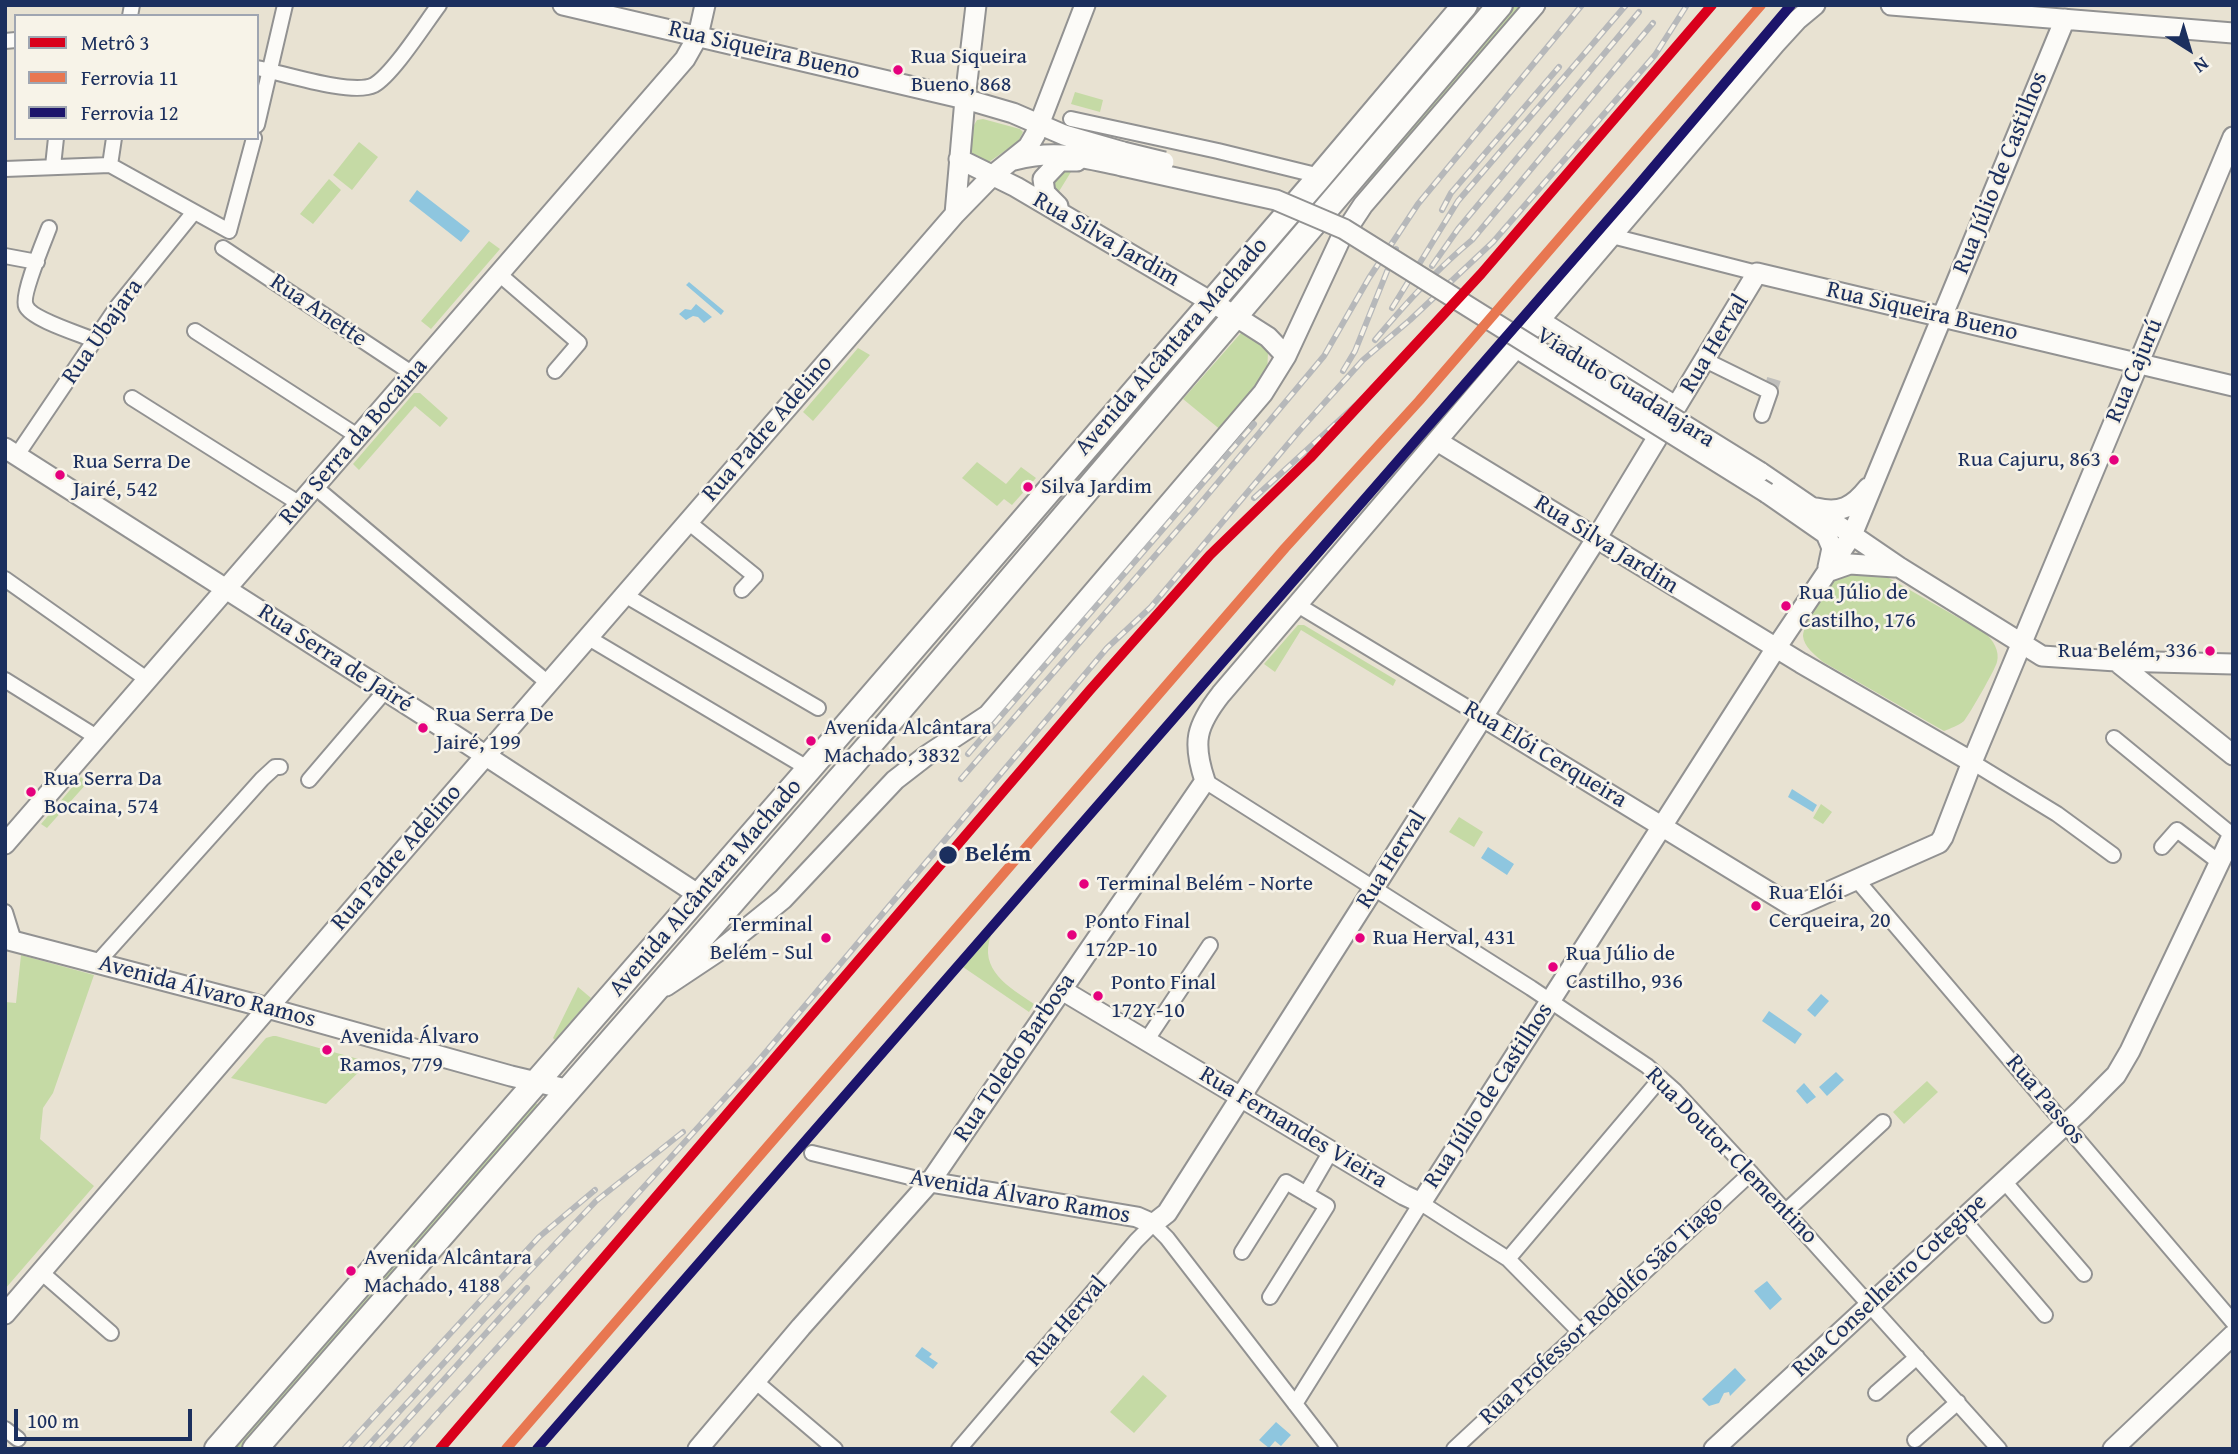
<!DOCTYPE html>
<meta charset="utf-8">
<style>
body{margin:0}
#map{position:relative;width:2238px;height:1454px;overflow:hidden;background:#e8e2d2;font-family:"Gentium Book Plus",serif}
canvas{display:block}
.frame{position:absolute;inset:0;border:7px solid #1b2f5e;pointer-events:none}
.legend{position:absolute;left:14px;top:14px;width:245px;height:126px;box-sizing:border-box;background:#f7f3e8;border:2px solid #9fa5b1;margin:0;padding:9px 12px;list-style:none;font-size:21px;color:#1b2f5e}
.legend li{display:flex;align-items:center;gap:14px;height:35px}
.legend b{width:35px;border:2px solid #9fa5b1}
.north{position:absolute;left:2154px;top:14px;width:70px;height:70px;-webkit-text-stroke:5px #f7f3e8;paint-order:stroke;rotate:143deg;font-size:19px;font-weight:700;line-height:28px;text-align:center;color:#1b2f5e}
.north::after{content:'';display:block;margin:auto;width:24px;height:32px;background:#1b2f5e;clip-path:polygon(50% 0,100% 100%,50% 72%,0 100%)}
.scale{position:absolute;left:14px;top:1409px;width:178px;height:32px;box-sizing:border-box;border:4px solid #1b2f5e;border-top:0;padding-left:9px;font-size:21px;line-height:24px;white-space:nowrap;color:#1b2f5e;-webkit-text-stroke:5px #f7f3e8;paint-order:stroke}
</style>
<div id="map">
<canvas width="2238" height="1454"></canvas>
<div class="frame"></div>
<ul class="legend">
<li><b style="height:9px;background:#d9001c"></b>Metrô 3</li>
<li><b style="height:9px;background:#e87751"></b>Ferrovia 11</li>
<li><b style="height:9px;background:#1c146b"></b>Ferrovia 12</li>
</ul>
<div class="north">N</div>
<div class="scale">100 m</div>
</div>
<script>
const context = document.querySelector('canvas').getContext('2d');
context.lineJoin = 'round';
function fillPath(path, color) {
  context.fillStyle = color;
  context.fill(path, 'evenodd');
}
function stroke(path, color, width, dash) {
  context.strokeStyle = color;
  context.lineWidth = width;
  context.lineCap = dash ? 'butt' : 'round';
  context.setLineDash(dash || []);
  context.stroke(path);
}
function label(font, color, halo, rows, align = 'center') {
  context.font = font + ' "Gentium Book Plus",serif';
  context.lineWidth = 5;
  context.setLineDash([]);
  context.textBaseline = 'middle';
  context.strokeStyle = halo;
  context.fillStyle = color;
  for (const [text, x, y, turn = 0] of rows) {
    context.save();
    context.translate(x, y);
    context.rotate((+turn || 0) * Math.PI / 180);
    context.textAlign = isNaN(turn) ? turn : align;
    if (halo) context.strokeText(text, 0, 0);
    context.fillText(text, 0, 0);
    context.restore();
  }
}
const green = new Path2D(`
 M1516,5h11l-156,180 -6,-5z
 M1075,92l28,8 -3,12 -29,-8z
 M983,119l37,10 3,3 -5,10 -32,22 -18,-10 6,-29 3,-5z
 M359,142l19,15 -26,33 -19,-15z
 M1074,167l-16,26 -5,-7 4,-16z
 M329,179l12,11 -28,34 -13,-10z
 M489,241l11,8 -69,80 -10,-8z
 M1241,333h7l12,9 8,10 -1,23 -45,56 -39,-32z
 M858,348l12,7 -57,66 -10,-9z
 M414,393h6l28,25 -8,9 -25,-21 -56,64 -6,-6z
 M977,462l29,22 15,-17 15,11 -24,27 -8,-6 -7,7 -35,-28z
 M1873,569l112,64c8,7 15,18 12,29 -2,8 -28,53 -33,59 -6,5 -13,7 -20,10l-121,-69c-8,-7 -19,-15 -20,-26 0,-12 27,-54 38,-61 8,-4 23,-4 32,-6z
 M1298,625h6l92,55 -3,6 -92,-56 -26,42 -11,-8z
 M81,777l6,6 -40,45 -6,-4z
 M1821,804l11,8 -9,12 -10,-6z
 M1459,817l24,15 -9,15 -25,-15z
 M991,935c-13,35 18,52 43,69l-5,8 -66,-45z
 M21,955l73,20 -41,118 -10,15 -3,31 54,47 -89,103v-287l11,1z
 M578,987l13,11 -36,42 -2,-2z
 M273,1036h3l93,26 -43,42 -95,-26 35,-40z
 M1927,1081l11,11 -34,32 -11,-12z
 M531,1099l12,10 -298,340h-20z
 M1143,1375l24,21 -33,37 -24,-21z`);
const water = new Path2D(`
 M417,190l53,41 -9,11 -52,-41z
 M689,282l35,29 -3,4 -35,-30z
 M696,304l16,13 -8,6 -6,-6 -5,-1 -7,4 -7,-6 6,-5 6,1z
 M1792,789l25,16 -4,7 -25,-15z
 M1488,847l26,17 -7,11 -26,-17z
 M1821,994l8,7 -14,16 -8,-7z
 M1769,1011l33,23 -7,10 -33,-23z
 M1836,1072l8,8 -17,16 -8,-9z
 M1804,1083l12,14 -9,7 -11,-13z
 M1767,1281l15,18 -12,11 -16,-19z
 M922,1347l10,7 -3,3 9,6 -5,6 -18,-13z
 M1735,1368l11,12 -16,16 -1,-4 -5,1 -5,10 -10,3 -7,-7z
 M1276,1422l15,13 -10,11 -6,-5 -6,7 -10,-8z`);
const streetTunnel = new Path2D(`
 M1770,392l4,-13`);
const street = new Path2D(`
 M130,16l2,-11
 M5,41l11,-1
 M257,68c26,5 95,28 117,17 19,-11 50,-60 65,-80
 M1071,119l147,32 102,25
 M257,125l28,-120
 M110,165l4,-27
 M53,166l3,-28
 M5,169l105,-4 119,66 25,-93
 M49,228c-5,13 -28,68 -23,78 5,13 54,28 68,34
 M1612,236l145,37
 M223,248l190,126
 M5,256l32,6
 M499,274l80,69 -24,28
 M1542,319l136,86
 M195,331l164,106
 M1515,350l142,88
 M1705,360l65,32 -8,23
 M132,398l168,106
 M17,455l100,-148 77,-95
 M315,487l233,196
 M687,521l68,55 -13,14
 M5,579l143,101
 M623,594l195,114
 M1296,604l187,113
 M587,637l222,132
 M5,680l93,58
 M2114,738l118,97
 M1972,762l85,52 56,41
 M309,780l76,-89
 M1205,781l326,207 116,78 28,25 76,82 248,276
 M2162,847l15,-17 42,32
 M1856,879l377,443
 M5,912l9,29
 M98,962l164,-183 13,-12h5
 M1146,1041l64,-96
 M812,1153l118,29
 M2004,1181l80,93
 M1306,1194l25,-43
 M1786,1211l97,-89
 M1963,1219l82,96
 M1242,1252l44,-70 41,24 -57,91
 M1508,1259l153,-181
 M41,1272l70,61
 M755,1381l80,68
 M1876,1393l41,-36
 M1295,1404l126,-201 87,56 71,72
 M5,1429l13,10
 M1915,1440l43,-38
 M959,1449l177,-208 17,-17 14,14 163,211
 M1454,1449l297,-276`);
const secondary = new Path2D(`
 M563,5l402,94 48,14 51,22 59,17
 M1891,5l342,28
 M959,159l57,28 219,129 33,21 18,19
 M1014,160c43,-11 66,-3 108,6
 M1058,206l-13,-13 -2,-14 17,-18h17
 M955,214l10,-115 11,-94
 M1437,441l364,222 171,99
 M5,448l420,268 274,179
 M1760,472l139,95 143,89 74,5 117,3
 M1767,493l59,41 6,14 -4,19
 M1816,508c24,6 37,-1 52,-20
 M1827,572l23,-8 45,3
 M2116,661l117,94
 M1483,717l309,189 7,-1 140,-62 4,-6 29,-75 261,-625
 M5,844l680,-785 13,-23 7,-31
 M5,939l241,63 265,74 59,14
 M666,986l54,-36 63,-51 112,-119 31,-24 62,-41 275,-322 23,-37 54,-116 23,-35 172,-200
 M1062,990l342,205 17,8 355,-555 76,-113 213,-516
 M930,1182l207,35 16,7 14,-11 429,-674 161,-266 476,113
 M5,1314c315,-368 632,-735 950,-1100l38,-39 35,-28 7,-12 50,-130
 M698,1449l103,-122 129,-145 275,-401c-13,-39 -9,-55 16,-87l554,-650 22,-24 18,-15
 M1714,1449l367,-339 35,-35 14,-24 103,-217
 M2113,1449l120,-114`);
const highway = new Path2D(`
 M217,1449l592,-680 508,-589 148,-175
 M255,1449l630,-722 615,-722`);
const rail = new Path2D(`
 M1442,210l9,-17 108,-126
 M1432,266l26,-37 181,-217
 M1392,308l66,-107 168,-196
 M1375,340c30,-36 61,-70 97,-100l181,-217
 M1343,371l12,-20 41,-102
 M1254,498l124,-113
 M968,754l286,-330
 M961,779l233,-268 130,-155 45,-78 49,-74 164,-199
 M344,1449l195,-212 56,-47
 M365,1449l120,-131 111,-117 87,-69
 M381,1449l146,-161
 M405,1449l349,-383 353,-418 44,-41 148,-176 64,-71 47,-40 83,-78 162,-187 32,-50`);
const secondaryBridge = new Path2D(`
 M1123,152l41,10
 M1122,166l154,34 68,29 423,264
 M1615,382l145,90`);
const rail1 = new Path2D(`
 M506,1449l779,-901 134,-147 342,-396`);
const rail2 = new Path2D(`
 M537,1449l1097,-1259 157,-185`);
const metro1 = new Path2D(`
 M440,1449l650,-759 120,-135 100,-97 171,-184 231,-269`);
const markers = [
 [898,70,6,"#e5007d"],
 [2114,460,6,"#e5007d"],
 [60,475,6,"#e5007d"],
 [1028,487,6,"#e5007d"],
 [1786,606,6,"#e5007d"],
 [2210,651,6,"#e5007d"],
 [423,728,6,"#e5007d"],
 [811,741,6,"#e5007d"],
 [31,792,6,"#e5007d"],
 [948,855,10,"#1b2f5e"],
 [1084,884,6,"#e5007d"],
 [1756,906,6,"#e5007d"],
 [1072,935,6,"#e5007d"],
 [826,938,6,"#e5007d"],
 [1360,938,6,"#e5007d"],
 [1553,967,6,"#e5007d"],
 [1098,996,6,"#e5007d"],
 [327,1050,6,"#e5007d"],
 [351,1271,6,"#e5007d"]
];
const busNames = [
 ["Rua Siqueira",911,57],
 ["Bueno, 868",911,85],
 ["Rua Cajuru, 863",2101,460,"right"],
 ["Rua Serra De",73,462],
 ["Jairé, 542",73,490],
 ["Silva Jardim",1041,487],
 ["Rua Júlio de",1799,593],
 ["Castilho, 176",1799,621],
 ["Rua Belém, 336",2197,651,"right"],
 ["Rua Serra De",436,715],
 ["Jairé, 199",436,743],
 ["Avenida Alcântara",824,728],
 ["Machado, 3832",824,756],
 ["Rua Serra Da",44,779],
 ["Bocaina, 574",44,807],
 ["Terminal Belém - Norte",1097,884],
 ["Rua Elói",1769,893],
 ["Cerqueira, 20",1769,921],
 ["Ponto Final",1085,922],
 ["172P-10",1085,950],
 ["Terminal",813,925,"right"],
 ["Belém - Sul",813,953,"right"],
 ["Rua Herval, 431",1373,938],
 ["Rua Júlio de",1566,954],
 ["Castilho, 936",1566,982],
 ["Ponto Final",1111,983],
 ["172Y-10",1111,1011],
 ["Avenida Álvaro",340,1037],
 ["Ramos, 779",340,1065],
 ["Avenida Alcântara",364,1258],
 ["Machado, 4188",364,1286]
];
const streetNames = [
 ["Rua Siqueira Bueno",764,51,13],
 ["Rua Júlio de Castilhos",2001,173,-68],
 ["Rua Silva Jardim",1106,240,30],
 ["Rua Anette",318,311,34],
 ["Rua Siqueira Bueno",1922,312,13],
 ["Rua Ubajara",103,332,-55],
 ["Rua Herval",1715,344,-59],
 ["Avenida Alcântara Machado",1172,347,-49],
 ["Rua Cajurú",2135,371,-67],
 ["Viaduto Guadalajara",1625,388,32],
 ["Rua Padre Adelino",768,429,-49],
 ["Rua Serra da Bocaina",354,442,-49],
 ["Rua Silva Jardim",1606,545,32],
 ["Rua Serra de Jairé",335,659,33],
 ["Rua Elói Cerqueira",1545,755,31],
 ["Rua Padre Adelino",397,858,-49],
 ["Rua Herval",1392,860,-58],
 ["Avenida Alcântara Machado",706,888,-49],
 ["Avenida Álvaro Ramos",207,992,15],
 ["Rua Toledo Barbosa",1015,1058,-56],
 ["Rua Júlio de Castilhos",1489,1096,-57],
 ["Rua Passos",2045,1100,50],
 ["Rua Fernandes Vieira",1293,1128,31],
 ["Rua Doutor Clementino",1731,1156,46],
 ["Avenida Álvaro Ramos",1020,1197,10],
 ["Rua Conselheiro Cotegipe",1890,1286,-43],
 ["Rua Professor Rodolfo São Tiago",1602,1311,-43],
 ["Rua Herval",1067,1322,-49]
];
const stopNames = [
 ["Belém",965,855]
];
fillPath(green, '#c5daa5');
fillPath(water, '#8ec6df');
stroke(streetTunnel, '#bfbebb', 14, [14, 7]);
stroke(street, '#929292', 18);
stroke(secondary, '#929292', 23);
stroke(highway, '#929292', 28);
stroke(street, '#fcfbf8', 14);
stroke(secondary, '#fcfbf8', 19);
stroke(highway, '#fcfbf8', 24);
stroke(rail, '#b6b8ba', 6);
stroke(rail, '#f7f3e8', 3.5, [10]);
stroke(secondaryBridge, '#929292', 23, []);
stroke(secondaryBridge, '#fcfbf8', 19);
stroke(rail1, '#e87751', 10);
stroke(rail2, '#1c146b', 10);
stroke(metro1, '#d9001c', 10);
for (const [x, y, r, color] of markers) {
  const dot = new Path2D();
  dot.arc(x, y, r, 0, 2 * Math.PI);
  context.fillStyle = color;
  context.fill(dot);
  stroke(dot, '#f7f3e8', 2.5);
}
label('22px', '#1b2f5e', '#f7f3e8', busNames, 'left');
label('24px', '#1b2f5e', '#f7f3e8', streetNames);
label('bold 24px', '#1b2f5e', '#f7f3e8', stopNames, 'left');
</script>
